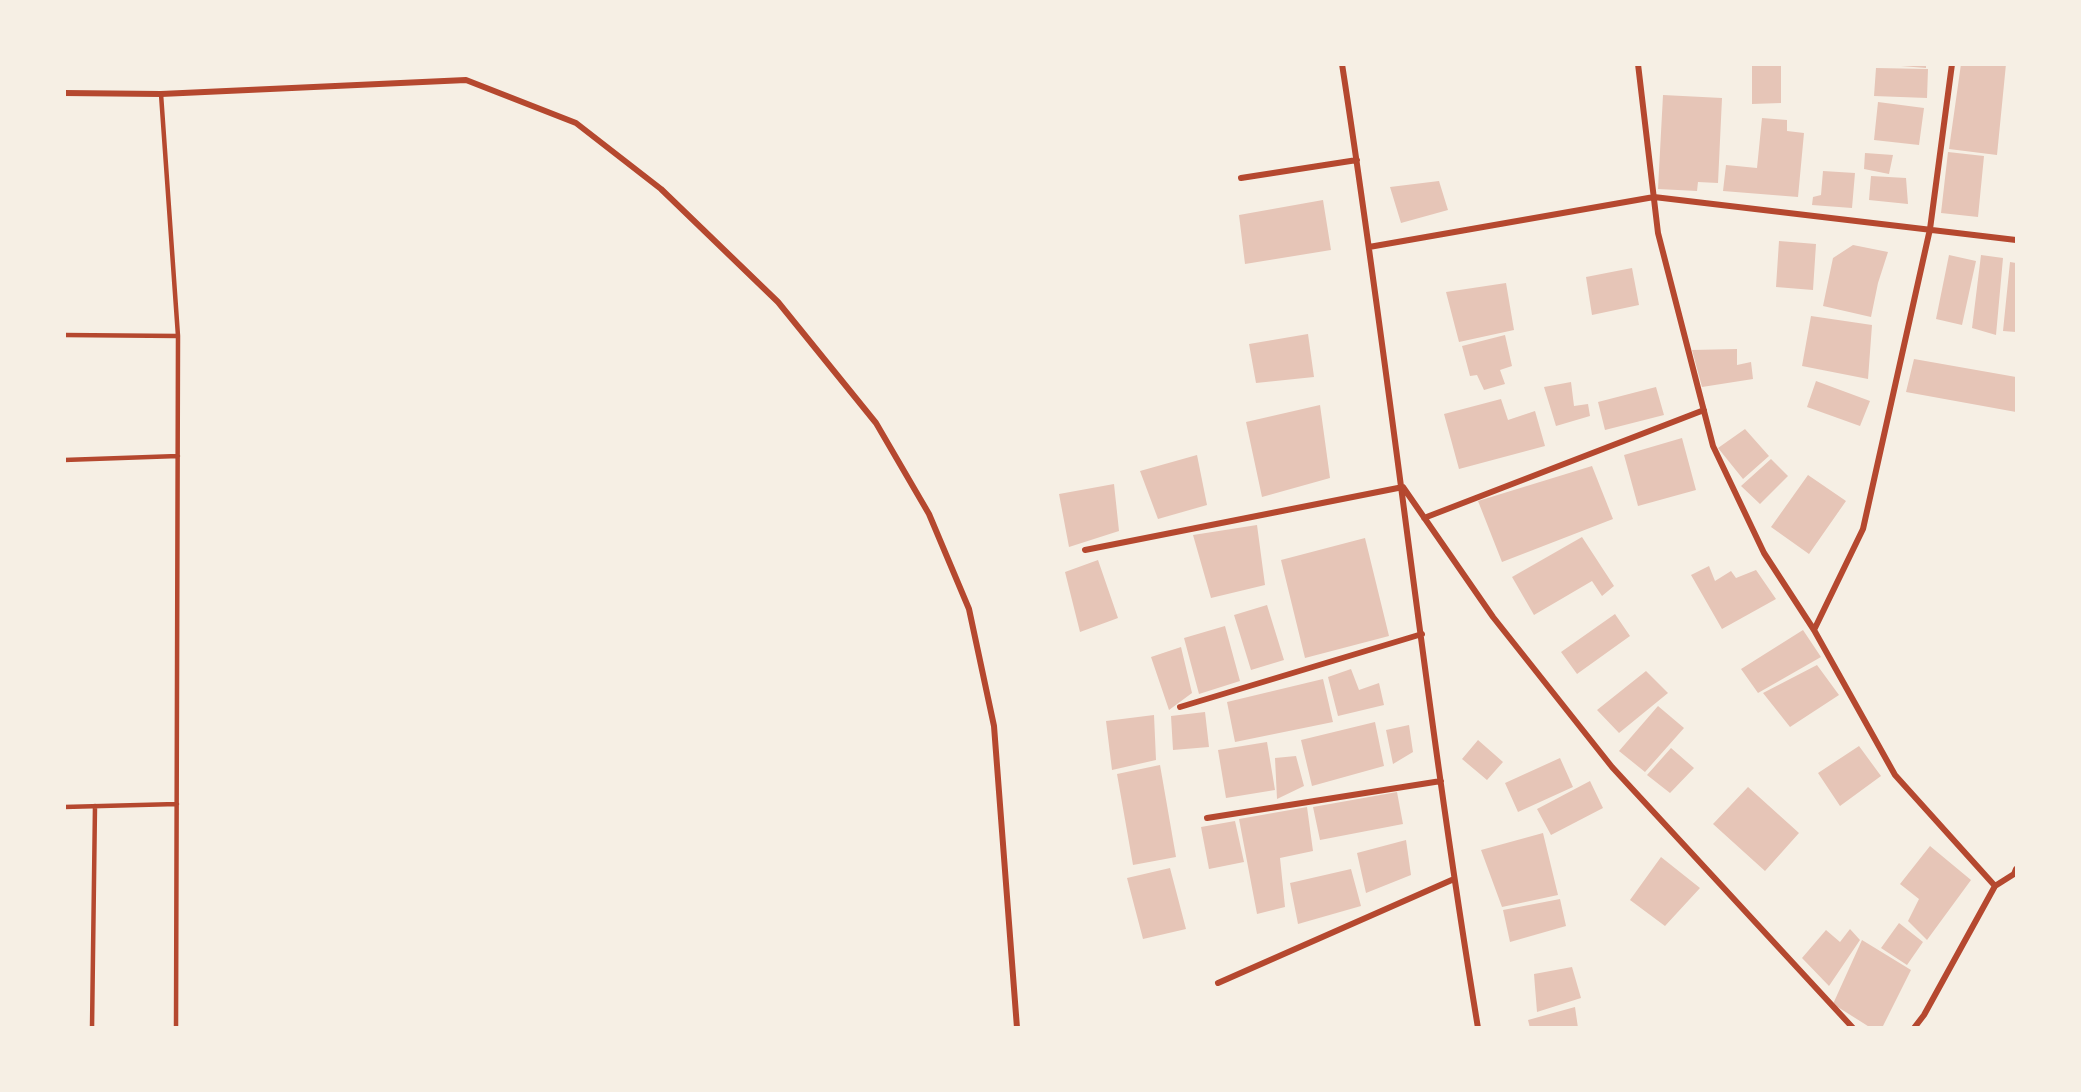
<!DOCTYPE html>
<style>
body{margin:0}
#map{position:relative;width:2081px;height:1092px;overflow:hidden;background:#f6efe4;font-family:Rubik,sans-serif}
canvas{display:block}
.frame{position:absolute;inset:0;border:66px solid #f6efe4;pointer-events:none}
</style>
<div id="map">
<canvas width="2081" height="1092"></canvas>
<div class="frame"></div>
</div>
<script>
const context = document.querySelector('canvas').getContext('2d');
context.lineJoin = 'round';
function fillPath(path, color) {
  context.fillStyle = color;
  context.fill(path, 'evenodd');
}
function stroke(path, color, width, dash) {
  context.strokeStyle = color;
  context.lineWidth = width;
  context.lineCap = dash ? 'butt' : 'round';
  context.setLineDash(dash || []);
  context.stroke(path);
}
const building = new Path2D(`
 M1752,64h29v39l-29,1z
 M1901,64h25v4l-25,-2z
 M1961,64h45l-9,91 -48,-6z
 M1876,68l52,1 -1,29 -53,-2z
 M1663,95l59,3 -4,85 -20,-1 -1,9 -39,-2z
 M1878,102l46,6 -5,37 -45,-5z
 M1762,118l25,2v11l17,2 -6,64 -75,-6 3,-26 31,3z
 M1948,152l36,4 -6,61 -37,-4z
 M1865,153l28,2 -4,19 -25,-5z
 M1823,171l32,2 -3,35 -40,-3 1,-8 8,-2z
 M1871,176l35,2 2,26 -39,-4z
 M1439,181l9,29 -47,13 -11,-36z
 M1323,200l8,50 -86,14 -6,-49z
 M1779,241l37,3 -3,46 -37,-3z
 M1853,245l35,7 -10,31 -7,34 -48,-11 10,-48z
 M1949,255l27,6 -14,64 -26,-6z
 M1981,255l22,3 -7,77 -24,-7z
 M2010,262l6,1v69l-13,-1z
 M1632,268l7,37 -47,10 -6,-38z
 M1506,283l8,47 -55,12 -13,-50z
 M1811,316l61,9 -4,54 -66,-13z
 M1308,334l6,43 -58,6 -7,-39z
 M1505,335l7,31 -12,4 5,14 -21,6 -7,-15 -7,1 -8,-30z
 M1737,349v16l14,-3 2,17 -51,8 -10,-37z
 M1914,359l102,18v35l-110,-20z
 M1816,381l54,20 -10,25 -53,-19z
 M1571,382l3,24 14,-2 2,12 -34,10 -12,-39z
 M1656,387l8,28 -59,15 -7,-28z
 M1501,399l7,21 27,-9 10,35 -86,23 -15,-55z
 M1320,405l10,73 -68,19 -16,-75z
 M1745,429l24,27 -26,23 -25,-31z
 M1682,438l14,52 -58,16 -14,-51z
 M1197,455l10,50 -49,14 -18,-48z
 M1771,459l17,17 -28,28 -19,-18z
 M1592,466l21,53 -111,43 -24,-61z
 M1808,475l38,26 -37,53 -38,-27z
 M1114,484l5,47 -50,16 -10,-53z
 M1257,525l8,60 -54,13 -18,-63z
 M1582,537l32,49 -12,10 -10,-15 -58,34 -22,-38z
 M1365,538l24,98 -84,22 -24,-98z
 M1098,560l20,58 -38,14 -15,-60z
 M1709,566l6,15 16,-10 5,7 20,-8 20,29 -54,30 -31,-54z
 M1267,605l17,55 -33,10 -17,-55z
 M1615,614l15,22 -53,38 -16,-22z
 M1225,626l15,55 -41,13 -15,-56z
 M1803,630l18,27 -63,36 -17,-24z
 M1181,647l11,46 -23,17 -18,-53z
 M1817,665l22,30 -49,32 -27,-34z
 M1351,669l8,21 20,-7 5,22 -46,11 -10,-39z
 M1646,671l22,22 -49,40 -22,-23z
 M1323,679l10,43 -98,20 -8,-40z
 M1658,706l26,22 -39,44 -26,-21z
 M1205,712l4,35 -36,3 -2,-34z
 M1154,715l2,45 -44,10 -6,-49z
 M1375,722l9,44 -72,20 -11,-46z
 M1409,725l4,27 -20,12 -7,-34z
 M1478,740l25,22 -16,18 -25,-21z
 M1267,742l8,48 -49,8 -8,-48z
 M1859,746l22,30 -41,30 -22,-33z
 M1671,748l23,20 -24,25 -23,-18z
 M1296,756l8,30 -27,13 -2,-41z
 M1560,758l13,29 -55,25 -13,-29z
 M1160,765l16,92 -43,8 -16,-91z
 M1590,781l13,27 -52,27 -14,-26z
 M1748,787l51,46 -34,38 -52,-47z
 M1397,792l6,32 -83,16 -7,-33z
 M1307,807l6,44 -33,7 5,49 -28,7 -18,-95z
 M1235,821l9,41 -35,7 -8,-42z
 M1543,833l15,62 -56,12 -21,-57z
 M1406,840l5,35 -45,18 -9,-40z
 M1930,846l41,34 -44,60 -19,-19 11,-22 -19,-15z
 M1661,857l39,31 -35,38 -35,-26z
 M1170,868l16,61 -43,10 -16,-61z
 M1351,869l10,37 -63,18 -8,-41z
 M1560,899l6,27 -56,16 -7,-32z
 M1899,923l24,19 -16,23 -26,-17z
 M1850,929l10,11 -31,46 -27,-28 24,-28 14,12z
 M1862,940l49,30 -29,58h-11l-38,-24z
 M1572,967l9,31 -44,14 -3,-38z
 M1575,1007l3,21h-48l-2,-8z`);
const service = new Path2D(`
 M161,94l17,242 -2,692
 M64,335l114,1
 M64,460l114,-4
 M64,807l113,-3
 M92,1028l3,-222`);
const minor = new Path2D(`
 M1342,64c50,321 83,644 136,964
 M1638,64l20,169 55,213 51,107 50,77 81,145 100,111
 M64,93l97,1 305,-14 110,43 85,66 117,113 98,121 53,91 40,95 25,117 23,302
 M1241,178l116,-18
 M1369,247l285,-50 362,43
 M1424,518l280,-108
 M1085,550l318,-63 90,130 119,150 241,261
 M1814,630l49,-101 67,-300 22,-165
 M1180,707l242,-73
 M1207,818l234,-37
 M1218,983l236,-104
 M1914,1028l10,-13 71,-129 19,-12 2,-5`);
fillPath(building, '#e6c5b7');
stroke(service, '#b5482f', 4.5);
stroke(minor, '#b5482f', 6);
</script>
